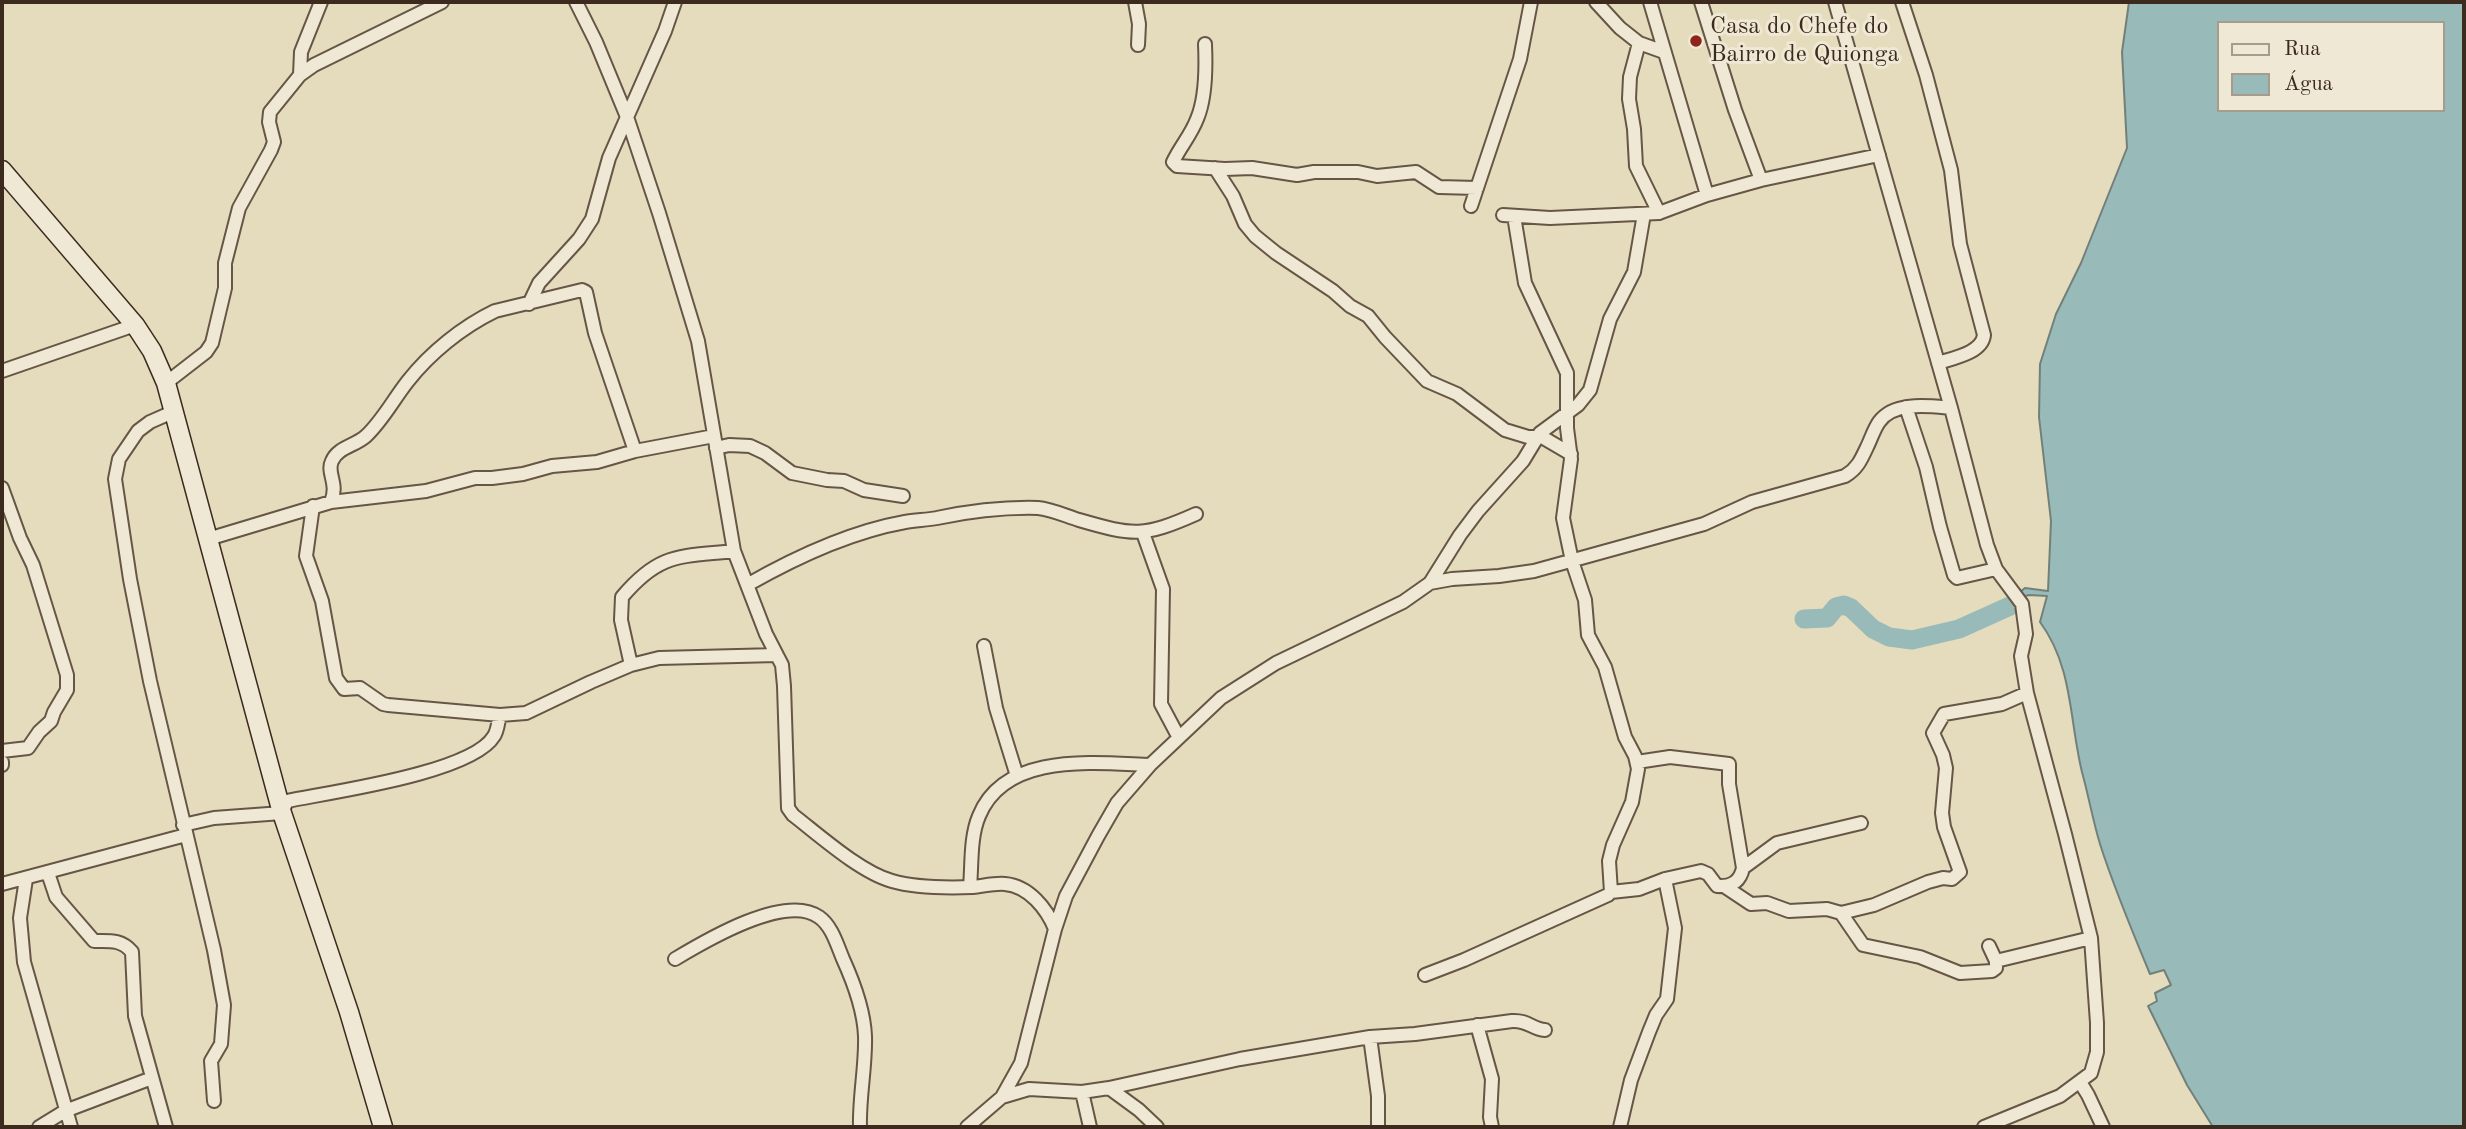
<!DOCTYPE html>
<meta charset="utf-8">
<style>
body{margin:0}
#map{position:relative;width:2466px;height:1129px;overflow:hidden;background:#e5dcbd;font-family:"Old Standard TT",serif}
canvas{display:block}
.frame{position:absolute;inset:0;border:4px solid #3c2a1e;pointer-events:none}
.legend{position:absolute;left:2217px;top:21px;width:228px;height:91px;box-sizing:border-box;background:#eee8d4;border:2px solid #a79c8b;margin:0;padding:9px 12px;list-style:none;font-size:21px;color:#3c2a1e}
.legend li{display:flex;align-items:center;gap:14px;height:35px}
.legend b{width:35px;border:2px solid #a79c8b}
</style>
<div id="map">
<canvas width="2466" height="1129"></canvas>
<div class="frame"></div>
<ul class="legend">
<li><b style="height:9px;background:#eee8d4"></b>Rua</li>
<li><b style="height:19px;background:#98bab8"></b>Água</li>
</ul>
</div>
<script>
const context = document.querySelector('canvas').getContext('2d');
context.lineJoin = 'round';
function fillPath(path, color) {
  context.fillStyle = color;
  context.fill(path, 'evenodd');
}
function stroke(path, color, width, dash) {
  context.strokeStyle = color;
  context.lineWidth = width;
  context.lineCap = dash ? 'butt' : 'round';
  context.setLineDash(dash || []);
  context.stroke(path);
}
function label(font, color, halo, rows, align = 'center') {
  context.font = font + ' "Old Standard TT",serif';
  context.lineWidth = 6;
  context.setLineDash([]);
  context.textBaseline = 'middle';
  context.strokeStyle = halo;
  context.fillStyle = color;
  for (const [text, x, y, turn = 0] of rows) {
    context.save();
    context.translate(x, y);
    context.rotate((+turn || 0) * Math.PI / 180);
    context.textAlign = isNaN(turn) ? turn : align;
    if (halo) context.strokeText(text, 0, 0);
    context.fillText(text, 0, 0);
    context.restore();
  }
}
const water = new Path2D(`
 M2129,2h335v1125h-251l-26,-42 -39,-79 9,-5 -2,-8 16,-8 -7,-15 -14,4c-18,-43 -36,-86 -50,-130 -7,-23 -11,-46 -17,-68 -14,-53 -9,-108 -43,-154l7,-26 -18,-1 -8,2 -11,14 -24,5 19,-12 20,-16 23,3 3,-70 -12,-104 1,-53 16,-50 25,-51 46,-115 -5,-96zM2219,23h224v87h-224z`);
const river = new Path2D(`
 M1804,619l23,-1 9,-11 8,-2 7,3 22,21 16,8 23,3 47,-11 51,-23`);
const minor = new Path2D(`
 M576,2l20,40 31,75 32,96 39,128 36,210 32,83 16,31 2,21 4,122 5,7c26,20 67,57 99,66 24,7 55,7 81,6 10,-1 22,-4 32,-3 24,2 42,25 50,45
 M1135,2l4,22 -1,21
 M1596,2l24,26 19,15 25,9
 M1650,2l57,193
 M1701,2l34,108 26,70
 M1835,2l116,406 36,137 9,24 26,35 4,30 -5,22 6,37 38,141 26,104 6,85v29l-6,21 -31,23 -76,31
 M1902,2l24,73 25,95 9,74 24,91c-2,18 -31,23 -46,28
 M1639,43l-9,34 -1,22 5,30 2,37 23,47
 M1205,44c1,22 1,54 -8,75 -6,16 -17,28 -24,43l4,4 48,3 27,-1 45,7 17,-3h44l19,4 39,-4 23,15 38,1
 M300,75l14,-10 128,-63
 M1215,168l18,28 12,28 10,12 21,17 57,38 17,15 18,10 17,21 42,44 30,13 48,36 23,7h14l29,17
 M1471,206l49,-147 11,-57
 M1503,215l47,3 109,-5 48,-18 54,-15 118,-25
 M529,304l10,-21 40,-44 13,-20 17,-61 56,-127 10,-29
 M2,371l133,-46
 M166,383l40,-31 6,-9 13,-55v-25l14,-55 32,-58 3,-8 -5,-20 1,-10 30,-37 1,-23 20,-50
 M1906,407l20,60 14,60 14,48 3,3 39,-9
 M175,411l-25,11 -12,9 -19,28 -4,20 15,100 20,102 64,269 10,55 -3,39 -10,17 3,40
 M716,448l13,-3 21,1 15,7 27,20 35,7 17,1 20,9 39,6
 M2,488l18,50 13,27 34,110v15l-13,22 -3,9 -12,11 -11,16 -26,3
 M331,502c8,-19 -5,-29 1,-41 6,-14 23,-15 34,-25 17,-16 27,-36 42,-55 22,-28 54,-54 87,-70l87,-21 4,2 9,41 40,118
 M313,506l-7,50 16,45 14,77 8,11 16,-1 23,16 5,1 112,10 26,-2 65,-31 40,-17 28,-7 118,-3
 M1143,533l20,56 -2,115 17,32
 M208,539l123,-37 95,-11 49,-13h17l31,-4 29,-8 45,-4 38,-11 79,-15
 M1430,583l30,-48 18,-24 45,-50 17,-28 38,-28 12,-15 20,-71 24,-47 10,-58
 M747,585c49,-28 102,-53 158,-63 10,-2 21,-2 32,-4 34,-7 65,-11 101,-10 13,1 28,8 41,12 55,16 65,17 117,-6
 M984,646l12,62 21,68
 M631,665l-10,-45 1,-23c38,-45 58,-40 112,-46
 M2,762v3
 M183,825l31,-7 68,-5 5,-12c44,-9 185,-28 207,-65 4,-6 4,-15 6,-21
 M1743,868l34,-25 84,-20
 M48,873l8,24 38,44c15,0 27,-2 38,11l3,64 31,111
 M26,879l-6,39 4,44 47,165
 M2,884l184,-49
 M1724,886l27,18 16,-1 22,8 38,-2 14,4 33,-8 54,-23 15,-4 9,1 8,-7 -16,-45 -2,-14 4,-45 -3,-13 -10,-22 11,-19 58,-10 25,-11
 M970,887c2,-22 0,-50 9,-71 26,-64 114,-53 171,-51
 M1611,892l28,-3 26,-10 36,-8 7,3 9,12c14,1 23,-4 26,-18l-14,-84v-20l-59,-7 -33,5
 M1841,913l22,32 57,12 40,16 32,-2 4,-3v-7
 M1989,946l7,15 95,-23
 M675,959c30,-18 110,-66 144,-42 13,9 18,28 24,42 10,22 21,52 22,77 1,30 -6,61 -5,91
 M1425,975l39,-15 144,-65 3,-3 -2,-31 4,-16 19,-43 6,-33 -3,-13 -10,-19 -20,-70 -17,-32 -3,-35 -13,-39 -9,-43 8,-59 -4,-31v-55l-42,-90 -11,-67
 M1477,1025l15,54 -2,38 2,10
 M1370,1037l8,59v31
 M2080,1082l8,13 15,32
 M1109,1088l30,22 18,17
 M1082,1092l8,35
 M1002,1097l19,-34 34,-134 11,-33 32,-60 19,-33 33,-38 71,-67 55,-35 127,-61 27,-19 22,-4 47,-3 35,-5 170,-47 48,-22 93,-26c12,-7 16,-16 22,-29 4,-8 7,-18 12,-25 15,-21 50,-16 72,-14
 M39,1127l26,-16 87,-33
 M967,1127l35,-30 27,-8 53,3 27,-4 131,-29 130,-22 45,-3 97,-13c16,-1 20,8 33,9
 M1620,1127l11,-47 18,-48 7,-17 11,-16 8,-71 -10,-49`);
const secondary = new Path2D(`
 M2,170l133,155 17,26 14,32 116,430 67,199 34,115`);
const markers = [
 [1696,41,7,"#8f2418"]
];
const poiNames = [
 ["Casa do Chefe do",1710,27],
 ["Bairro de Quionga",1710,55]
];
fillPath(water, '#98bab8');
stroke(water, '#73807a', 2);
stroke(river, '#98bab8', 19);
stroke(minor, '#665646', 16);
stroke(secondary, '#3c2a1e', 21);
stroke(minor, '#eee8d4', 12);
stroke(secondary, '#eee8d4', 18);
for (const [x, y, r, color] of markers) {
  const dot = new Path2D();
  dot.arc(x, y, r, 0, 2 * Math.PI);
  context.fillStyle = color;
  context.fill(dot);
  stroke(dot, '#eee8d4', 2.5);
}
label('24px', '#3c2a1e', '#eee8d4', poiNames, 'left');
</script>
